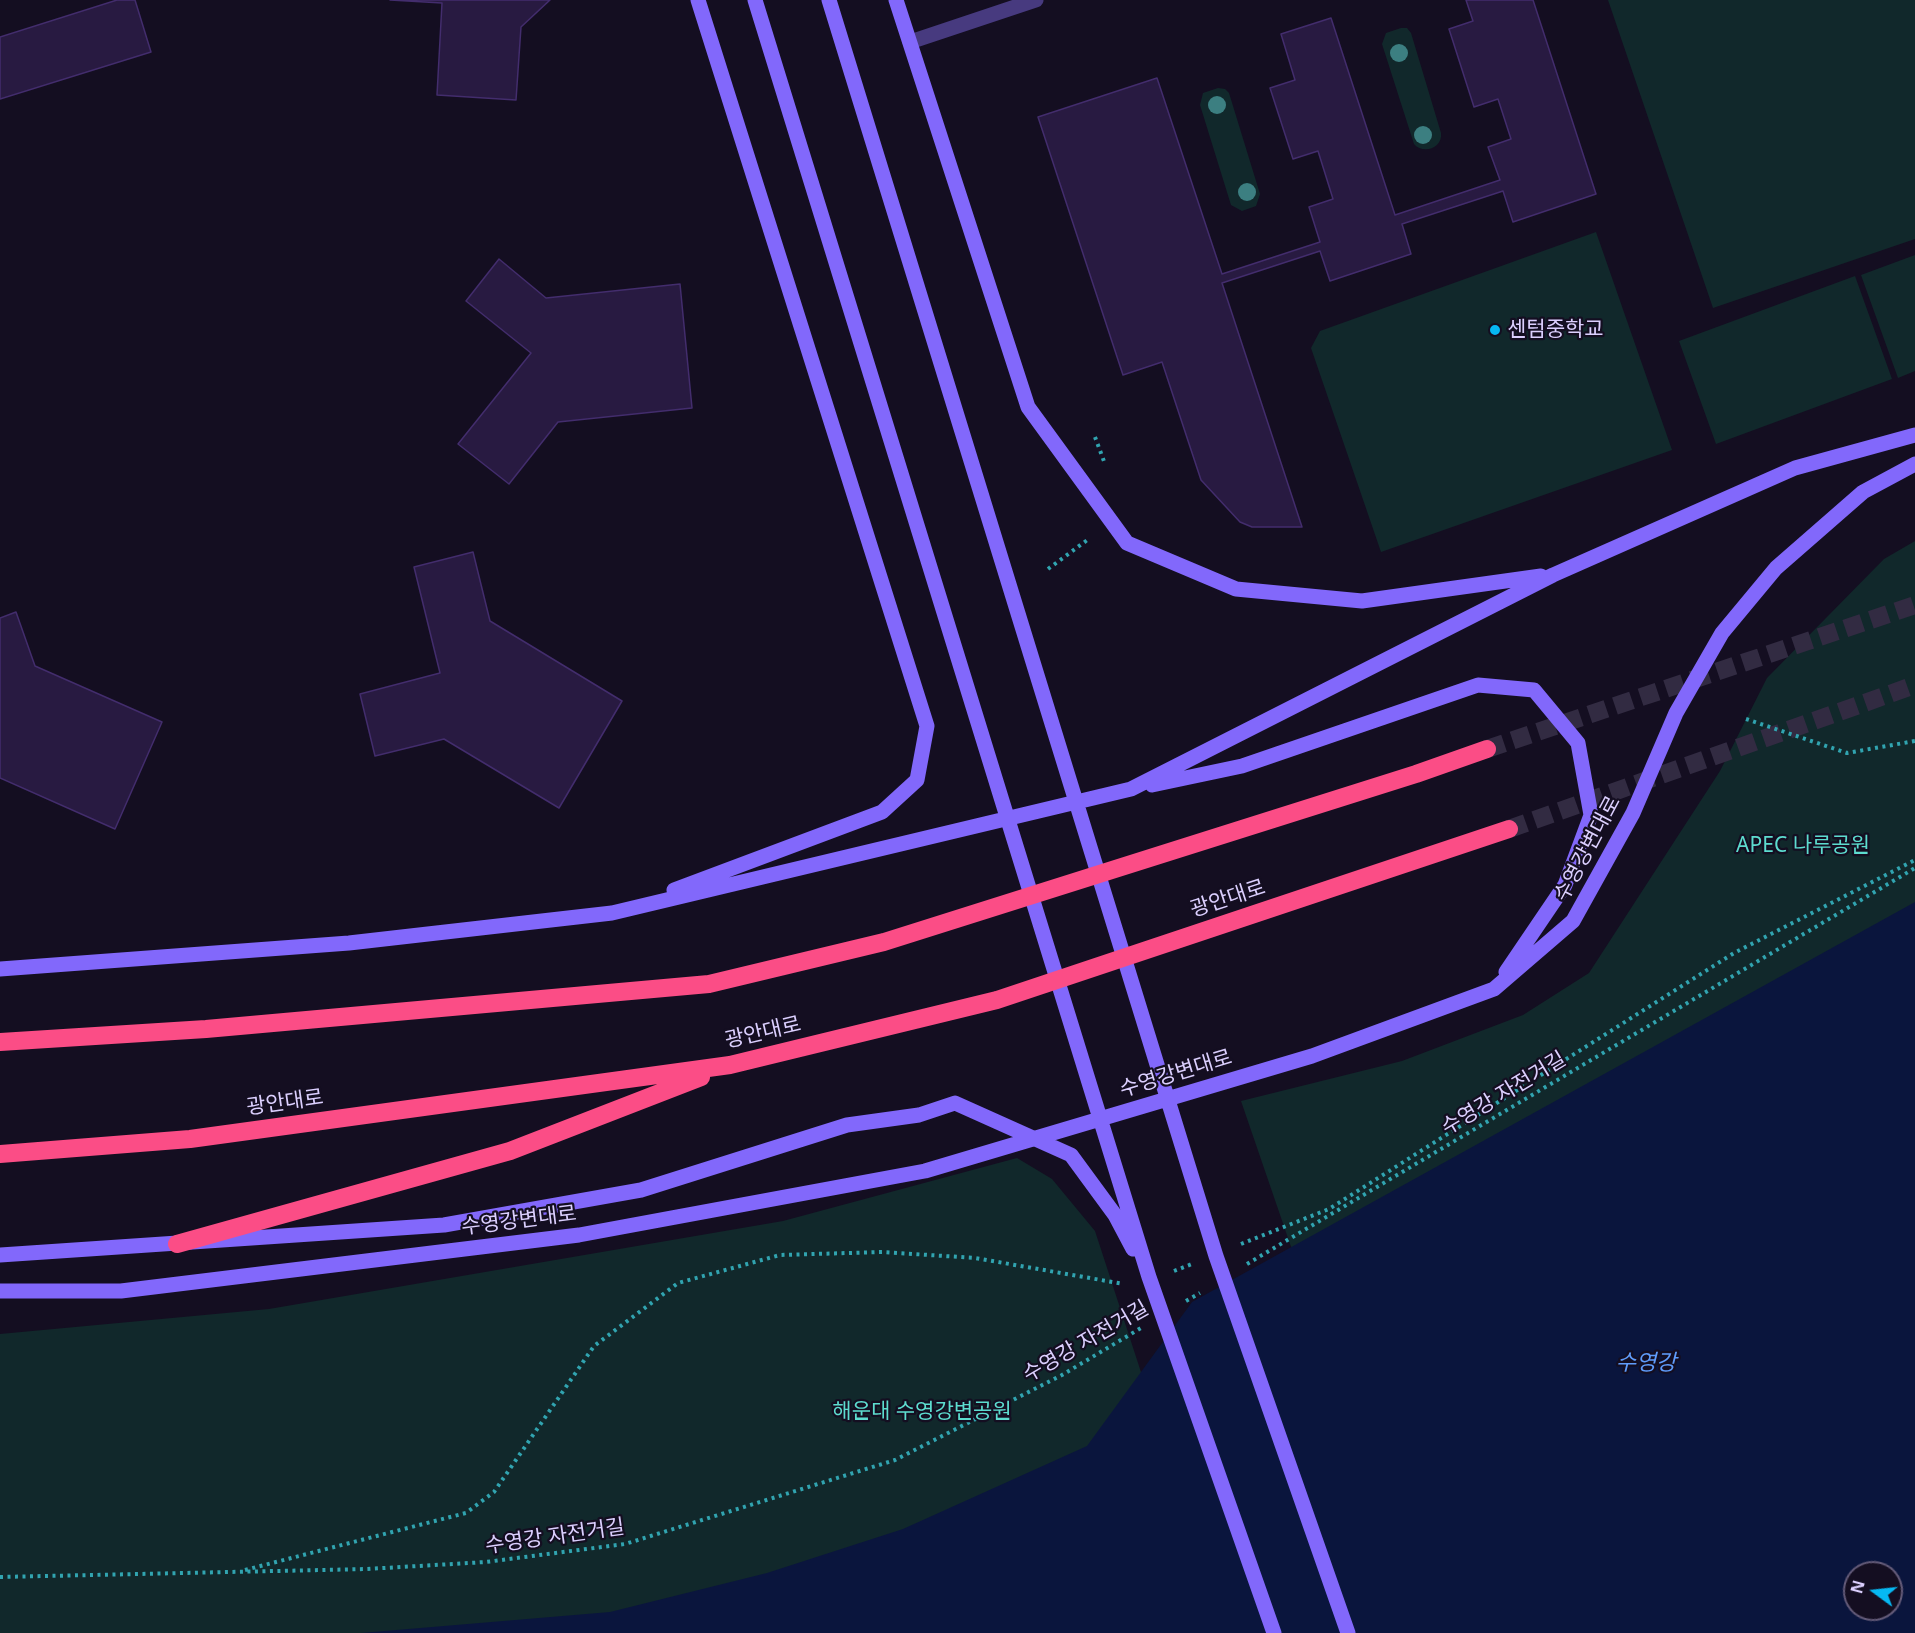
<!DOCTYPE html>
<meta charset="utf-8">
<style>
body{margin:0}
#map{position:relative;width:1915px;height:1633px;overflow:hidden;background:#140e21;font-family:"Noto Sans",sans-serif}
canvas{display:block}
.north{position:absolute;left:1843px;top:1561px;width:60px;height:60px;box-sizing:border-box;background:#140e21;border:2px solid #645b79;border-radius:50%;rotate:285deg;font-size:16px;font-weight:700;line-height:24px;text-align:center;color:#dbcffe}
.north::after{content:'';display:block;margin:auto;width:21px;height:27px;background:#06b8f3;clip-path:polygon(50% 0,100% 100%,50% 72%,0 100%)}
</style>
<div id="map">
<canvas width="1915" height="1633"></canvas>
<div class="north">N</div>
</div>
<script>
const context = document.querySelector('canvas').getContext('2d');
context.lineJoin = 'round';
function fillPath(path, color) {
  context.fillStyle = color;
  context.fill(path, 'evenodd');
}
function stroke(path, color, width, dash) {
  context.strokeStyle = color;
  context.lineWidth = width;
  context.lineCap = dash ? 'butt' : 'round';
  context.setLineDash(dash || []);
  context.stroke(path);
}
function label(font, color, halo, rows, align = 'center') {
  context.font = font + ' "Noto Sans","Noto Sans KR",sans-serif';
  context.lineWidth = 4.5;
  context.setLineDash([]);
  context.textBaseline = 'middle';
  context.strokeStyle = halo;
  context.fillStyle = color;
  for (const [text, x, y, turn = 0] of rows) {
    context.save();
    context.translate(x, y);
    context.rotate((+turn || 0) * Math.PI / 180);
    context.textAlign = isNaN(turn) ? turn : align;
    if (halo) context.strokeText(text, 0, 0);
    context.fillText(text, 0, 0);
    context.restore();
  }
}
const green = new Path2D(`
 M1608,0h307v239l-202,69z
 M1401,28h6l4,5 30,100c2,15 -18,22 -27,11l-32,-100 4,-11z
 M1218,88l7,1 4,4 31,101 -4,12 -14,5 -11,-6 -31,-100 3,-12z
 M1596,232l76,218 -291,102 -70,-204 9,-17z
 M1915,255v116l-17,7 -37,-103z
 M1855,276l37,103 -176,65 -37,-103z
 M1915,541v368l-615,364 -59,-172 161,-40 121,-46 66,-42 131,-202 47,-93 117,-119z
 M1017,1158l35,21 43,52 131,402h-1226v-299l269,-25 514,-88z`);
const water = new Path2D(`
 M1915,902v731h-1554l249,-21 157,-39 136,-44 184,-83 105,-144zM1855,1573h36v36h-36z`);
const building = new Path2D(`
 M117,0h18l16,52 -151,47v-62z
 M390,0h160l-29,27 -5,73 -79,-5 5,-92z
 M1466,0h67l63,194 -83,28 -10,-31 -101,33 9,30 -81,27 -10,-30 -98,32 80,244h-50l-12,-5 -39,-42 -39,-118 -39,13 -85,-258 119,-39 65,196 98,-32 -11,-35 24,-8 -15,-48 -25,8 -23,-71 25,-8 -14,-46 50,-16 64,197 105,-35 -12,-33 23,-8 -13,-40 -24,8 -25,-78 24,-8z
 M499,259l47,39 134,-14 12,124 -134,14 -49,62 -51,-40 73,-91 -65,-52z
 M473,552l17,69 132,80 -63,107 -115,-69 -69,17 -15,-62 80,-21 -26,-106z
 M16,612l19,54 127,56 -47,107 -115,-51v-160z`);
const highwayTunnel = new Path2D(`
 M1487,749l428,-144
 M1509,829l406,-144`);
const path = new Path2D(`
 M1095,437l10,27
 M1048,569l42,-31
 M1746,719l101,34 68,-12
 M1241,1244l88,-35 405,-256 181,-93
 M1247,1264l668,-396
 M1174,1271l18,-7
 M1186,1301l14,-8
 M245,1570l221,-57 28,-21 100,-146 84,-63 102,-28 103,-3 92,6 149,26
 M0,1577l367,-8 119,-7 139,-18 270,-84 167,-85 79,-47`);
const lane = new Path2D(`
 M910,42l126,-42`);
const secondary = new Path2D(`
 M755,0l394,1277 125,356
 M829,0l387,1256 132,377
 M896,0l132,407 99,136 109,46 126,12 179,-25
 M1152,785l90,-19 236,-81 56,5 44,53 13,72 -26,70 -59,87
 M674,890l208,-78 35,-32 10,-54 -229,-726
 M0,969l349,-26 263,-30 519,-124 422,-214 242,-107 120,-33
 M0,1255l444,-30 197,-35 206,-65 72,-10 36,-12 116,52 44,60 18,34
 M0,1291h121l458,-56 346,-64 387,-115 182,-67 79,-68 60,-108 43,-100 46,-80 54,-65 87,-76 52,-28`);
const highway = new Path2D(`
 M0,1042l206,-13 503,-45 175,-42 532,-168 71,-25
 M0,1154l190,-15 540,-74 267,-65 512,-171
 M177,1244l333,-93 191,-74`);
const trees = [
 [1399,53],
 [1217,105],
 [1423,135],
 [1247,192]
];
const markers = [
 [1495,330,6,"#06b8f3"]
];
const poiNames = [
 ["센텀중학교",1507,330]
];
const parkNames = [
 ["APEC 나루공원",1803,846],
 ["해운대 수영강변공원",922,1412]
];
const streetNames = [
 ["수영강변대로",1588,849,-62],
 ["광안대로",1228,899,-18],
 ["광안대로",763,1033,-13],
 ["수영강변대로",1176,1074,-17],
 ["수영강 자전거길",1504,1094,-31],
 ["광안대로",285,1103,-8],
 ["수영강변대로",519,1221,-7],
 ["수영강 자전거길",1086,1342,-30],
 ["수영강 자전거길",555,1537,-8]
];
const waterNames = [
 ["수영강",1646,1364]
];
fillPath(green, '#11282b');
fillPath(water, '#0a153d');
fillPath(building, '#281a41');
stroke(building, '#432d6d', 1.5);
stroke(highwayTunnel, '#322b42', 18, [18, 9]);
stroke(path, '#31a4b0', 4, [3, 4.5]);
stroke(lane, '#473a7f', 15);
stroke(secondary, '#8268fb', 15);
stroke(highway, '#fb4d86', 18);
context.fillStyle = '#3c7f81';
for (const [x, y] of trees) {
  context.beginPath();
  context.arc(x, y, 9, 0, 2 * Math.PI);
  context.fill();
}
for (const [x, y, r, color] of markers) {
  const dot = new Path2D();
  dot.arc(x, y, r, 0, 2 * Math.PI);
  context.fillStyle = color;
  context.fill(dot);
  stroke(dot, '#140e21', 2);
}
label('21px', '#dbcffe', '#140e21', poiNames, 'left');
label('21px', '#5ddccf', '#140e21', parkNames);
label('21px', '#dbcffe', '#140e21', streetNames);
label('italic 22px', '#5f9cfb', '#140e21', waterNames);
</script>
